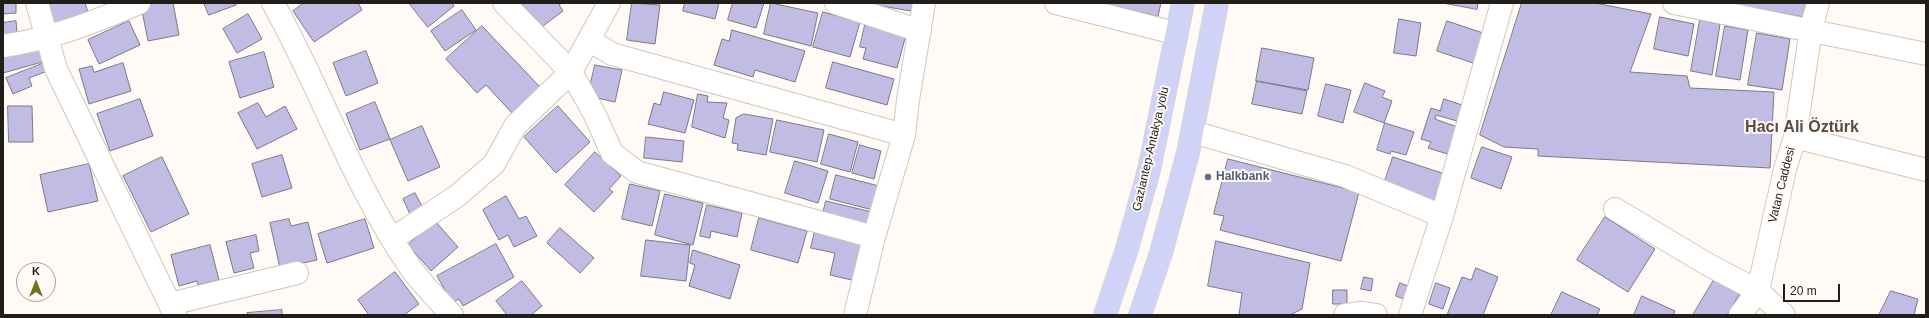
<!DOCTYPE html>
<meta charset="utf-8">
<style>
body{margin:0}
#map{position:relative;width:1929px;height:318px;overflow:hidden;background:#fffaf6;font-family:Arial,sans-serif}
canvas{display:block}
.frame{position:absolute;inset:0;border:4px solid #211d19;pointer-events:none}
.north{position:absolute;left:16px;top:262px;width:40px;height:40px;box-sizing:border-box;background:#fffaf6;border:1px solid #a6a29e;border-radius:50%;rotate:0deg;font-size:11px;font-weight:700;line-height:16px;text-align:center;color:#211d19}
.north::after{content:'';display:block;margin:auto;width:14px;height:18px;background:#747216;clip-path:polygon(50% 0,100% 100%,50% 72%,0 100%)}
.scale{position:absolute;left:1783px;top:284px;width:57px;height:18px;box-sizing:border-box;border:2px solid #211d19;border-top:0;padding-left:5px;font-size:12px;line-height:14px;white-space:nowrap;color:#211d19;-webkit-text-stroke:3px #fffaf6;paint-order:stroke}
</style>
<div id="map">
<canvas width="1929" height="318"></canvas>
<div class="frame"></div>
<div class="north">K</div>
<div class="scale">20 m</div>
</div>
<script>
const context = document.querySelector('canvas').getContext('2d');
context.lineJoin = 'round';
function fillPath(path, color) {
  context.fillStyle = color;
  context.fill(path, 'evenodd');
}
function stroke(path, color, width, dash) {
  context.strokeStyle = color;
  context.lineWidth = width;
  context.lineCap = dash ? 'butt' : 'round';
  context.setLineDash(dash || []);
  context.stroke(path);
}
function label(font, color, halo, rows, align = 'center') {
  context.font = font + ' Arial,sans-serif';
  context.lineWidth = 4;
  context.setLineDash([]);
  context.textBaseline = 'middle';
  context.strokeStyle = halo;
  context.fillStyle = color;
  for (const [text, x, y, turn = 0] of rows) {
    context.save();
    context.translate(x, y);
    context.rotate((+turn || 0) * Math.PI / 180);
    context.textAlign = isNaN(turn) ? turn : align;
    if (halo) context.strokeText(text, 0, 0);
    context.fillText(text, 0, 0);
    context.restore();
  }
}
const building = new Path2D(`
 M3,3h13v10l-13,1z
 M47,3h38l5,16 -33,12z
 M156,3h17l6,32 -31,6 -7,-35z
 M204,3h32v2l-27,10z
 M304,3h54l4,7 -48,32 -21,-31z
 M409,3h43l2,3 -26,21z
 M519,3h43l-3,2 4,6 -24,18z
 M632,3l28,2 -5,39 -28,-4z
 M685,3h34l-4,16 -32,-8z
 M733,3h31l-8,25 -28,-8z
 M771,3l47,10 -7,33 -47,-12z
 M875,3h38l-2,8 -36,-6z
 M1100,3h61l-3,13z
 M1443,3h35l-1,6z
 M1522,3h73l56,11 -21,58 57,4 3,12 84,4 -4,76 -232,-12v-7l-34,-2 -24,-12z
 M1737,3h69l-3,14 -66,-12z
 M462,10l14,20 -31,21 -14,-20z
 M823,12l37,10 -10,35 -37,-10z
 M248,14l14,25 -25,14 -14,-24z
 M1660,17l34,7 -6,32 -34,-7z
 M1399,19l22,4 -5,33 -22,-3z
 M1700,20l20,4 -8,51 -21,-4z
 M16,21l2,21 -15,1v-20z
 M129,21l11,24 -41,19 -11,-24z
 M866,21l41,10 -10,37 -34,-9 3,-11 -6,-1z
 M1447,21l39,13 -10,30 -39,-13z
 M482,26l58,61 -28,26 -26,-28 -9,8 -31,-34z
 M1725,26l23,4 -8,50 -24,-4z
 M732,30l73,21 -10,31 -40,-12 -2,7 -39,-12 8,-26 7,2z
 M1757,33l33,6 -8,51 -34,-5z
 M41,43l5,18 -43,12v-19z
 M1262,48l52,10 -6,32 -52,-9z
 M366,51l12,32 -32,13 -13,-33z
 M264,52l10,35 -34,11 -11,-36z
 M47,62l3,8 -21,8 3,8 -19,8 -7,-16z
 M833,62l61,17 -7,26 -61,-17z
 M123,63l8,28 -42,13 -10,-35 13,-3 2,6z
 M595,65l27,5 -7,32 -27,-6z
 M1257,81l50,10 -5,23 -50,-10z
 M1365,83l20,8 -3,6 10,4 -8,22 -30,-11z
 M1326,84l25,6 -8,33 -25,-7z
 M664,92l30,8 -9,33 -37,-9 6,-21 6,2z
 M698,94l10,2 -1,6 20,1 -4,15 6,2 -4,18 -33,-11z
 M140,99l13,37 -43,15 -13,-37z
 M1444,99l18,6 -5,16 -21,-6 -1,4 25,9 -9,27 -23,-7 3,-6 -10,-3 10,-31 9,3z
 M375,102l15,37 -30,11 -14,-36z
 M258,103l8,14 19,-11 12,23 -40,20 -19,-36z
 M8,106h24l1,36h-24z
 M558,106l32,36 -34,31 -32,-36z
 M744,114l29,5 -7,36 -29,-5 1,-6 -6,-1 4,-25z
 M777,120l47,10 -7,32 -47,-10z
 M1385,123l29,9 -8,23 -15,-4 -1,3 -13,-4z
 M422,126l18,41 -32,14 -18,-41z
 M829,134l29,8 -8,30 -29,-8z
 M646,137l38,4 -2,21 -38,-4z
 M860,145l21,6 -7,28 -22,-6z
 M1482,147l30,10 -11,32 -30,-11z
 M595,152l26,24 -12,13 4,3 -19,20 -29,-27z
 M282,155l10,33 -30,9 -10,-33z
 M162,157l27,57 -38,18 -28,-56z
 M1393,157l55,18 -10,30 -55,-18z
 M1228,159l131,33 -18,69 -121,-31 4,-14 -10,-2z
 M795,161l33,10 -10,32 -33,-10z
 M89,164l9,37 -50,11 -8,-37z
 M836,175l43,11 -6,24 -43,-11z
 M630,184l30,7 -8,35 -30,-7z
 M415,193l8,15 -13,6 -7,-15z
 M665,194l38,9 -10,42 -38,-10z
 M506,196l13,23 7,-3 11,20 -23,11 -6,-12 -9,5 -16,-30z
 M826,201l46,11 -4,17 -46,-11z
 M707,205l35,8 -5,24 -26,-6 -1,7 -10,-2z
 M1605,217l50,32 -27,43 -51,-32z
 M759,218l48,13 -9,32 -47,-13z
 M289,219l2,7 17,-4 9,38 -37,8 -10,-45z
 M365,219l9,29 -47,15 -9,-29z
 M435,221l23,26 -27,24 -23,-26z
 M560,228l34,30 -14,15 -33,-30z
 M815,231l49,12 -8,38 -26,-6 5,-22 -24,-5z
 M256,235l3,16 -9,2 4,15 -20,5 -8,-31z
 M646,240l44,5 -4,36 -45,-5z
 M1216,241l94,22 -8,46 -12,6h-51l3,-22 -34,-7z
 M496,244l18,33 -51,29 -4,-7 -7,4 -15,-27z
 M210,245l9,35 -21,5 -1,-4 -18,5 -8,-31z
 M693,250l47,15 -10,34 -41,-13 6,-21 -5,-2z
 M1476,268l22,9 -15,38h-36l15,-38 9,3z
 M395,272l24,32 -15,11h-35l-11,-15z
 M1364,277l9,2 -2,12 -10,-2z
 M1715,278l25,15 -13,22h-34z
 M522,281l20,25 -11,9h-24l-11,-14z
 M1400,283l16,6 -4,13 -16,-6z
 M1436,283l14,5 -7,21 -14,-5z
 M1333,290h14v14h-14z
 M1891,291l27,8 -4,16h-35z
 M1562,292l38,17 -3,6h-46z
 M1642,296l33,15 -2,4h-39z
 M282,310v5h-35v-2z`);
const minor = new Path2D(`
 M37,3l19,66 119,246
 M273,3c48,86 80,182 137,264 12,17 28,33 42,48
 M504,3l67,69 24,43 17,38 25,19 237,65
 M836,3l84,28
 M1056,3l119,30
 M1674,3l252,51
 M589,40l23,14 292,81
 M3,46c48,-7 92,-24 136,-43
 M1193,132l152,44 97,40
 M1795,137l131,33
 M1615,209l92,55 51,27 26,24
 M392,239l65,-43 37,-32 21,-38 56,-54 38,-69
 M170,304l127,-31
 M855,315l19,-78 30,-102 4,-35 16,-97
 M1345,315l16,-2 15,2
 M1410,315l32,-99 60,-213
 M1740,315l18,-24 27,-122 10,-32 16,-108 7,-26`);
const major = new Path2D(`
 M1105,315l21,-63 23,-82 34,-167
 M1140,315l21,-62 27,-100 29,-150`);
const markers = [
 [1208,177,4,"#5c6f8a"]
];
const streetNames = [
 ["Gaziantep-Antakya yolu",1151,149,-77],
 ["Vatan Caddesi",1782,185,-76]
];
const serviceNames = [
 ["Halkbank",1216,177]
];
const districtNames = [
 ["Hacı Ali Öztürk",1802,128]
];
fillPath(building, '#c1bce3');
stroke(building, '#7a7985', 1);
stroke(minor, '#d2c7bd', 24);
stroke(major, '#d7d6d6', 24);
stroke(minor, '#fff', 22);
stroke(major, '#d0d2f8', 22);
for (const [x, y, r, color] of markers) {
  const dot = new Path2D();
  dot.arc(x, y, r, 0, 2 * Math.PI);
  context.fillStyle = color;
  context.fill(dot);
  stroke(dot, '#fffaf6', 1.5);
}
label('12px', '#211d19', '#fffaf6', streetNames);
label('bold 12px', '#4e5e75', '#fffaf6', serviceNames, 'left');
label('bold 16px', '#574e45', '#fffaf6', districtNames);
</script>
